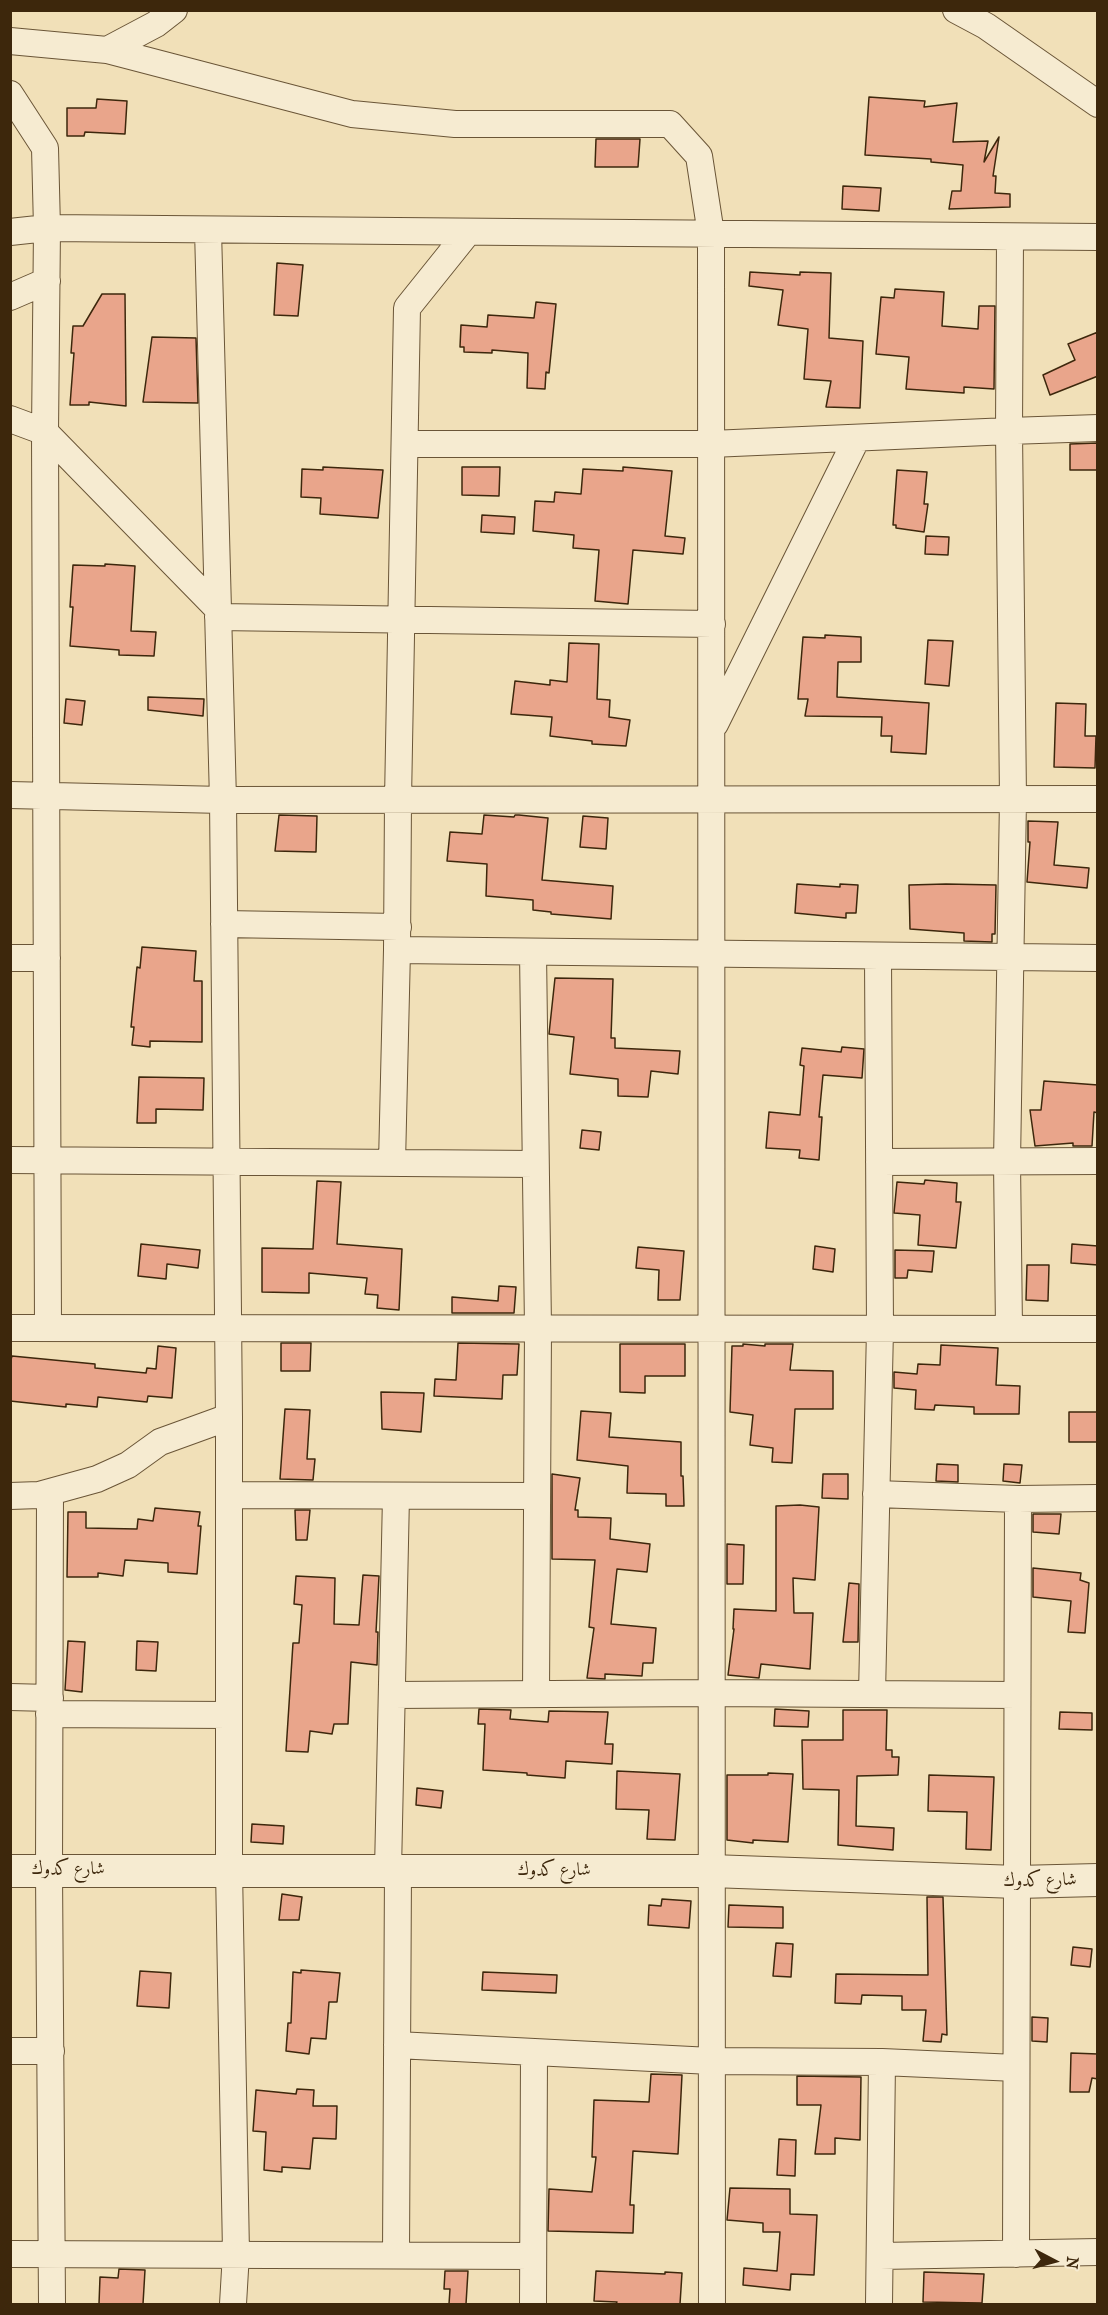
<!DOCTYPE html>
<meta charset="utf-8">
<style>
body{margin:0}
#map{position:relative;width:1108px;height:2315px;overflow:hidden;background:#f1e0b8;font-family:"IM FELL French Canon",serif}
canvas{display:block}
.frame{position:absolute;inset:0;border:12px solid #3d270c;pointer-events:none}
.north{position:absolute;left:1024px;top:2231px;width:60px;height:60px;-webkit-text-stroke:4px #f6ebd1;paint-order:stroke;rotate:96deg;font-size:16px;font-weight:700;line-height:24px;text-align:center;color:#3d270c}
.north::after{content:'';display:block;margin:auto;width:21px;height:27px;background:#3d270c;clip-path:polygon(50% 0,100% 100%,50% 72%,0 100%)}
</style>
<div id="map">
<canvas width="1108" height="2315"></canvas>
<div class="frame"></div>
<div class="north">N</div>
</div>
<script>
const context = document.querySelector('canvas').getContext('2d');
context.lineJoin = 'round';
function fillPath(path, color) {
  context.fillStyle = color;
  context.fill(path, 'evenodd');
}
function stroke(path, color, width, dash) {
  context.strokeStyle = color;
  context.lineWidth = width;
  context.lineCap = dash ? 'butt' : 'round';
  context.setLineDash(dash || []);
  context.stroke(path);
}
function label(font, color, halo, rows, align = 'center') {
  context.font = font + ' "IM FELL French Canon",Amiri,serif';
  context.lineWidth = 5;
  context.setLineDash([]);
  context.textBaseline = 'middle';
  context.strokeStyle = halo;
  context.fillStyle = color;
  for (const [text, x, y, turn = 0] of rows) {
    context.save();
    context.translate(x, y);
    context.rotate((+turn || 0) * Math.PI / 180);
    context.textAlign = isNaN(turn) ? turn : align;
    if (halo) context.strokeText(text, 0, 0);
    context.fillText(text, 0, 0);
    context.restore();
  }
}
const building = new Path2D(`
 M869,97l56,4 -1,6 33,-4 -4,39 35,-1 -4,21 15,-25 -6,39h3l-1,17 15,1v13l-61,2 3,-18h9l2,-26 -32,-3v-3l-66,-4z
 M97,99l30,2 -2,33 -40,-2 -1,4h-17v-28h29z
 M596,139h44l-2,28h-43z
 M843,186l38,2 -2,23 -37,-2z
 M277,263l26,2 -5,51 -24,-1z
 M750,272l50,3v-3l31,1 -2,65 34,3 -3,67 -34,-1 5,-26 -27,-2 4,-50 -30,-4 5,-35 -34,-4z
 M895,289l49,3 -2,34 36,3 1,-23h16l-1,83 -30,-2v6l-58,-4 3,-32 -33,-3 5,-57 13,1z
 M102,294h23l1,112 -37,-4v3h-19l4,-52h-3l2,-27h10z
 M536,302l20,2 -7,69 -3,-1 -1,17 -18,-1 1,-35 -36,-3v3l-28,-1v-5h-4l1,-22 26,2 1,-12 46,3z
 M1098,332v44l-48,19 -7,-20 32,-15 -7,-16z
 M152,337l44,1 2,65 -55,-1z
 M1098,443v27h-28v-26z
 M323,467l60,3 -5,48 -58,-4 1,-16 -20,-1 1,-28 21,1z
 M462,467h38l-1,29 -37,-1z
 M623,467l49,4 -7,65 20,2 -2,16 -50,-4 -5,54 -33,-3 4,-51 -26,-2 1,-13 -41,-4 2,-30 19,1 1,-10 26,2 2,-25 40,2z
 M897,470l30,2 -3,32h4l-4,28 -28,-4v-3h-3z
 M482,515l33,2 -1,17 -33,-2z
 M926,536l23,1 -1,18 -23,-1z
 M105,564l30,2 -4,65 25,1 -2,24 -35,-1v-5l-49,-4 3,-39h-3l3,-42 32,1z
 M825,635l36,2v25h-23l-1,35 92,6 -3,51 -35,-2 1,-16h-11l1,-19 -77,-1 3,-17h-10l5,-62 22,1z
 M928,640l25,1 -4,45 -24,-2z
 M569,643l30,1 -2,55 13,1 -1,17 21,3 -4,26 -34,-2v-3l-42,-5 2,-19 -41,-3 4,-33 35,4v-5l17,2z
 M148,697l56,2 -1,17 -55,-6z
 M66,699l19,2 -3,24 -18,-2z
 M1056,703l30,1 -1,32h11l-1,32 -41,-1z
 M279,815l38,1 -1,36 -41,-1z
 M484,815l30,2 1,-2h4l29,3 -6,62 71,6 -2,33 -60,-5v-2l-18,-2v-10l-47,-4 1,-32 -40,-3 3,-29 32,2z
 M583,816l25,2 -2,31 -26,-2z
 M1028,821l30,1 -4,43 35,3 -2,20 -60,-6 3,-40h-2z
 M797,884l43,3v-3l18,1 -2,28h-10v5l-51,-5z
 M946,884l50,1 -1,49h-3v8l-28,-1v-8l-54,-4 -1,-44z
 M142,947l54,4 -2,30h8v61l-52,-1v6l-18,-2 2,-18h-3l6,-60 3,1z
 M555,978l58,1 -2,59h4v10l65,3 -2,23 -27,-3 -3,26 -30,-1v-17l-48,-5 4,-37 -25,-3z
 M842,1047l22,2 -2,29 -39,-3 -4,42h3l-3,43 -20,-2 1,-8 -34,-2 3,-36 31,3 4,-49 -4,-1 2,-17 39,4z
 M139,1077l65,1 -1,32 -47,-1v14h-19z
 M1044,1081l54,4v28l-4,-1 -2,34h-19v-3l-38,3 -5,-36h11z
 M582,1130l19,2 -2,18 -19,-2z
 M925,1180l32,3 -1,19h5l-5,46 -38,-3 2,-30 -26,-2 3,-31 27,2z
 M317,1181l24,1 -4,62 65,5 -3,61 -22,-2 1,-13 -13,-1 2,-16 -58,-5v20l-47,-1v-44l51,1z
 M141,1244l59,6 -2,18 -31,-4 -1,15 -28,-3z
 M1072,1244l26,2v19l-27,-2z
 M815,1246l20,3 -2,23 -20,-3z
 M638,1247l46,4 -4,49h-22l1,-30 -23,-2z
 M895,1250l39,1 -2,21 -24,-2 -1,8h-12z
 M1027,1265h22l-1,36 -22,-1z
 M499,1286l17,1 -2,26h-62v-16l46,4z
 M281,1343h30l-1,28h-29z
 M458,1343l61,1 -2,31h-14l-1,24 -68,-3 1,-17 21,1z
 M620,1344h65v32h-40v17l-25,-1z
 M743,1344l22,2v-2h28l-3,26 43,1v38h-38l-3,54 -20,-1 1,-14 -23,-3 3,-30 -23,-3 2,-66h11z
 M941,1345l57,3 -2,37 24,1 -1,28h-45v-7l-39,-2 -1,5 -19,-1 1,-19 -22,-2v-16l23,2 1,-10 22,1z
 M158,1346l18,2 -4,50 -24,-2 -1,6 -49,-5 -1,10 -31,-3v3l-56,-6v-38l2,-7 83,8v4l51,5 1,-5 9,1z
 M381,1392l43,1 -3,39 -39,-3z
 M285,1409l25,1 -3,49h8l-2,21 -33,-1z
 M581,1411l30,2 -2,24 72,5v34h2l1,30h-18v-12l-39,-1 1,-27 -51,-6z
 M1069,1412h29v30h-29z
 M937,1464l21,1v17l-22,-1z
 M1004,1464l18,1 -2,18 -17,-2z
 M552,1474l28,4 -5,32h3v7l33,1 -1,21 40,5 -3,28 -30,-3 -6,55 45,4 -3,35h-10l-1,13 -37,-2v5l-18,-1 7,-50 -5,-1 6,-67 -43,-1z
 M823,1474h25v25l-26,-1z
 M800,1505l19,2 -4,73 -22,-2 1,35h19l-3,56 -49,-5 -2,14 -31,-3 6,-46h-1l1,-20 42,2v-105z
 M155,1508l45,4 -2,14h3l-4,48 -29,-2v-9l-43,-3 -2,16 -25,-3v4h-31l1,-65h18v16l51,1 1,-10 15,2z
 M295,1510h15l-3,30h-11z
 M1033,1514h28l-2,20 -26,-2z
 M727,1544l17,1 -1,39h-16z
 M1033,1568l48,5 -1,7 9,3 -4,50 -17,-1 3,-31 -38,-4z
 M363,1575l16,1 -3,56h2l-1,33 -26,-3 -3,62h-14l-2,10 -22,-3 -2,21 -22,-1 7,-108h6l3,-38 -8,-1 2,-28 39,2 -1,46 25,1z
 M849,1583l10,1 -1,58h-15z
 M68,1641l17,1 -3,50 -17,-2z
 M137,1641l21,1 -2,29 -20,-1z
 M479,1709l32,1 -1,9 38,3 1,-11 59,1 -3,32h8l-1,20 -46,-3 -1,17 -38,-3v-2l-44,-3 2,-46h-7z
 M775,1709l34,2 -1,16 -34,-1z
 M843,1710h44l-1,40h6v7h7l-1,18 -41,1 -1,50 38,2 -1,22 -55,-5 1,-55 -36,-1 -1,-49h41z
 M1060,1712l32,1v17l-33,-1z
 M617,1771l63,3 -5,66 -28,-1 2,-29 -33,-1z
 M768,1773l25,1 -5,68 -35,-2v3l-26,-3v-65h41z
 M929,1775l65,2 -3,73 -25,-1 1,-37 -39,-1z
 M417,1788l26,3 -2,17 -25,-3z
 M252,1824l32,2 -1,18 -32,-2z
 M282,1894l20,3 -3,23h-20z
 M927,1897h16l4,138 -5,-1 -1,8 -18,-1 3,-31h-24v-14l-40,-1 -1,9 -26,-1 1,-29 92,1z
 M662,1899l29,2 -2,27 -41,-3 1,-20 12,1z
 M729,1905l54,2v21l-55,-1z
 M776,1943l17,1 -2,33 -18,-1z
 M1073,1947l19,2 -2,18 -19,-2z
 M301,1970l39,3 -3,29h-8l-3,37 -15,-1 -2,16 -23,-3 2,-28h3l2,-51 8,1z
 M140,1971l31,2 -2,35 -32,-2z
 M483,1972l74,3 -1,18 -74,-3z
 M1032,2017l16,1 -1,24 -15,-1z
 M1071,2053l27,1v25l-6,-1 -3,14h-19z
 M651,2074l31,1 -4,79 -45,-3 -3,54h4l-1,28 -85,-2 1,-42 43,3 4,-35h-4l2,-57 55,2z
 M797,2076l64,1 -1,63 -25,-2v16h-20l6,-49h-24z
 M297,2089l17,1 -1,16h24l-1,33 -23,-1 -3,31 -28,-2v5l-18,-2 2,-38 -13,-1 3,-41 40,4z
 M779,2139l17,1 -1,36 -18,-1z
 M730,2188l60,1v25l27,1 -3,60 -23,-1 -1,16 -47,-5 1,-17 33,3 3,-39h-17v-9l-36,-3z
 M119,2269l26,1 -2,34h-44l1,-27 18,1z
 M445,2271h23l-2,33h-17l1,-15h-6z
 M596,2271l69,3v-2l17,1 -2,31h-64l1,-2 -23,-1z
 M924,2272l60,2 -2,29 -59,-1z`);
const minor = new Path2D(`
 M956,10l30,16 112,78
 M10,41l97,9 245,64 103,10h215l29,32 12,78 1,2070
 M107,50l49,-26 18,-14
 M10,94l35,54 2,80 -2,204 3,896
 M208,230l15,570 6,617v453l7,383 -3,51
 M10,232l37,-4 1051,9
 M10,297l37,-16
 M10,419l35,13 173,177
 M405,444h306l298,-13 1,-194
 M218,617l494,7
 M715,724l142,-286
 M10,795l213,5 875,-1
 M224,924l174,3
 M397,950l701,8
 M533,952l5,376 -2,366
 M10,958h37
 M10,1160l525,4
 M879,1162l219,-1
 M392,1163l5,-213 1,-150 9,-492 61,-76
 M10,1328l1088,1
 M1009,1329l-2,-167 6,-363 -4,-368 89,-3
 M50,1492l-1,379 3,433
 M876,1494l142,5 80,-1
 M229,1495l308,1
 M10,1496l29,-1 58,-16 31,-14 32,-23 69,-25
 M872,1694l8,-365 -2,-373
 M392,1695l319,-2 306,2
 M10,1697l40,1
 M49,1714l179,1
 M388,1870l8,-374
 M397,2045l314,16 171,1 134,6
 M10,2051h41
 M10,2254l523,2
 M396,2254l2,-384
 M1016,2254l2,-755
 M880,2256l218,-4
 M533,2304l1,-252
 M879,2304l3,-242`);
const tertiary = new Path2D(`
 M10,1871h701l306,11 81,-2`);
const streetNames = [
 ["شارع كدوك",68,1870],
 ["شارع كدوك",554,1871],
 ["شارع كدوك",1040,1881,-1]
];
fillPath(building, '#e9a58b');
stroke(building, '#3d270c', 1.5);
stroke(minor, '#6a5537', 28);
stroke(tertiary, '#6a5537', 34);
stroke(minor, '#f6ebd1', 26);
stroke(tertiary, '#f6ebd1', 32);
label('18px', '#3d270c', '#f6ebd1', streetNames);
</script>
